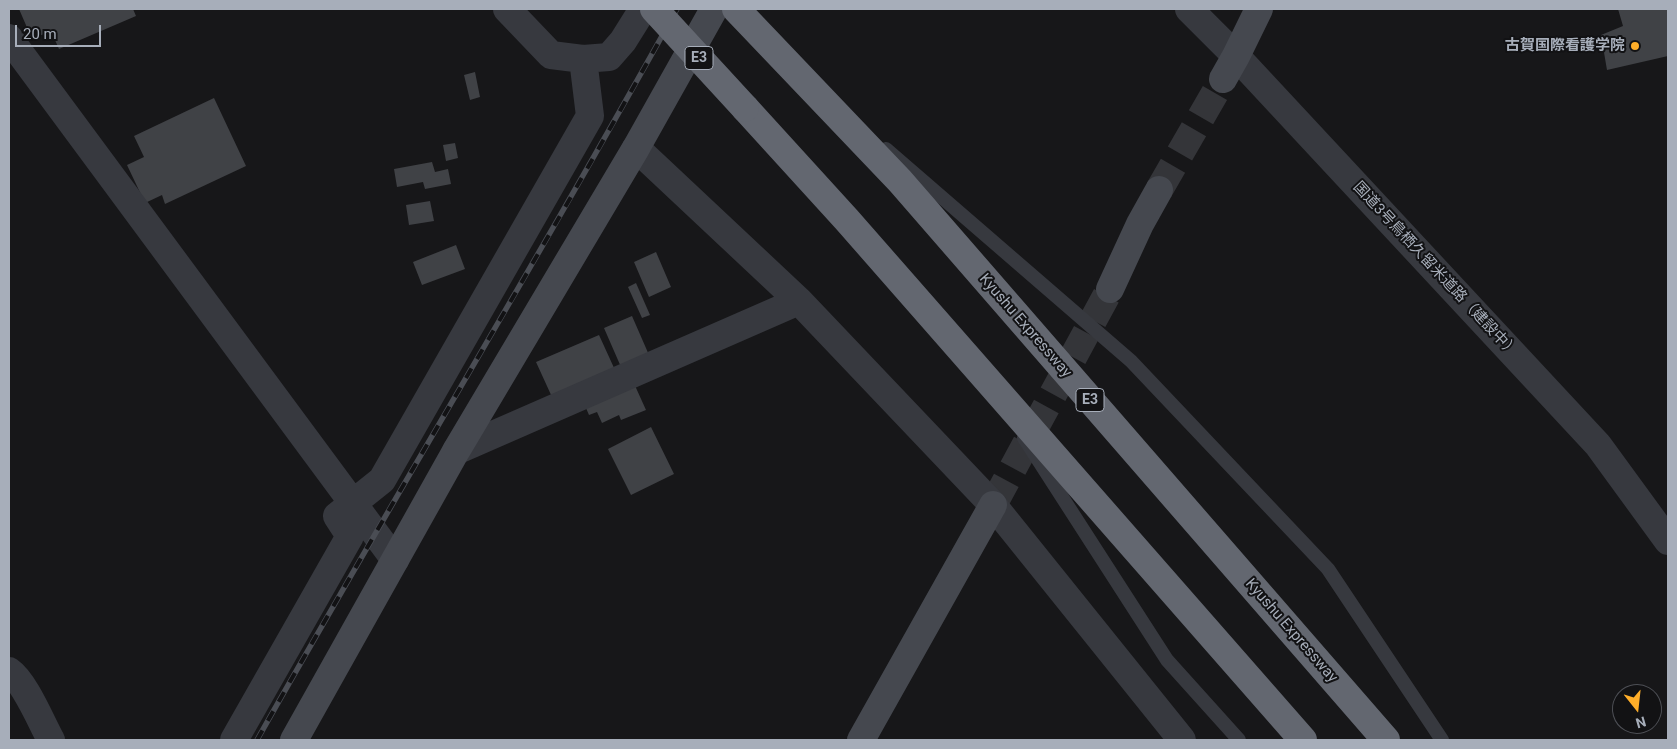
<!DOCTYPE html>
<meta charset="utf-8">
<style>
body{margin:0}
#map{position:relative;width:1677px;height:749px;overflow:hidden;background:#171719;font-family:Roboto,sans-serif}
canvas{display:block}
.frame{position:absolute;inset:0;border:10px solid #a7aeba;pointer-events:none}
.north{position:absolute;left:1612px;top:684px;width:50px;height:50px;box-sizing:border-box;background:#121214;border:1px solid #4e5056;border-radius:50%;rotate:164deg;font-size:14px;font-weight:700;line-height:20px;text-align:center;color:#a7aeba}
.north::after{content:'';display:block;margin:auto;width:18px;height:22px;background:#ffae29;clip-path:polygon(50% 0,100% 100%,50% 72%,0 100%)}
.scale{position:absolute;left:15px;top:25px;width:86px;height:22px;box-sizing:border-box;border:2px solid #a7aeba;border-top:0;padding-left:6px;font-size:15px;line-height:18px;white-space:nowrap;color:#a7aeba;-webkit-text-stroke:4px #121214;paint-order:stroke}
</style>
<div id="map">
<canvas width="1677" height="749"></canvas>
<div class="frame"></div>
<div class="north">N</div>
<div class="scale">20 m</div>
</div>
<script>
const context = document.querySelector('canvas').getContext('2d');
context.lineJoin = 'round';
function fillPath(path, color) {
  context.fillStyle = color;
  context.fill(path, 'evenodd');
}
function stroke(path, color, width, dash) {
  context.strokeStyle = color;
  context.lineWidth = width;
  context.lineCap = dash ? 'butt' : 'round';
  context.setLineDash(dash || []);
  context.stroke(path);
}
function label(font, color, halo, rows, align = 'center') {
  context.font = font + ' Roboto,"Noto Sans JP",sans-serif';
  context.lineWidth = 4;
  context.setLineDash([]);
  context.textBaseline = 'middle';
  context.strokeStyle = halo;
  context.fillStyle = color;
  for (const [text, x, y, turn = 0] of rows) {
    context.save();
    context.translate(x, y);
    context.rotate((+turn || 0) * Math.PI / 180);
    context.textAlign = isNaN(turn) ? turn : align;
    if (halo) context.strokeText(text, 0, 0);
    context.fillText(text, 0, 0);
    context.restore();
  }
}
const building = new Path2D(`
 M19,9h114l3,7 -77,33 -8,-18 -19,8z
 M1618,9h50v47l-61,14 -6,-35 22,-9z
 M475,72l5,25 -10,3 -6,-25z
 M214,98l32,68 -81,38 -3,-9 -17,8 -18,-38 17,-8 -10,-21z
 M455,143l3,15 -12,3 -3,-16z
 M432,162l3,10 13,-3 3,15 -26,5 -2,-7 -26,5 -3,-18z
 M430,201l4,20 -25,4 -3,-20z
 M456,245l9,24 -43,16 -9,-23z
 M656,252l15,35 -22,10 -15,-35z
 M636,283l14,32 -8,3 -14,-31z
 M632,316l17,39 -28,12 -17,-39z
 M599,335l16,35 -63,27 -16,-35z
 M632,379l14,31 -25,10 -2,-5 -17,8 -5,-11 -8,3 -6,-14z
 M651,427l23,47 -43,21 -23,-46z`);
const secondaryTunnel = new Path2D(`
 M1159,190l64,-111
 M993,505l117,-216`);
const lane = new Path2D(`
 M886,149l245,212 197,208 114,171
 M1024,438l143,222 72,80`);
const street = new Path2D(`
 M507,9l44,46 32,4 26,-2 14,-16 20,-32
 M1189,9l47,47 362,389 70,96
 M9,38l386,522
 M636,148l163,153 194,204 189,235
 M456,451l343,-150
 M9,671c16,11 32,51 42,69
 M234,740l116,-204 -13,-20 45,-36 208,-364 -7,-57`);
const secondary = new Path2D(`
 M1223,79l13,-23 23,-47
 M1110,289l30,-65 19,-34
 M294,740l162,-289 180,-303 78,-139
 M861,740l132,-235`);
const highway = new Path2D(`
 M736,9l164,172 486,559
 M745,108l102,112 456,520`);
const rail = new Path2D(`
 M257,740c138,-245 284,-485 420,-731`);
const highwayBridge = new Path2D(`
 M654,9l91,99`);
const markers = [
 [1635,46,5,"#ffae29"]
];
const shields = [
 [699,58,28],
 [1090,400,28]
];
const shieldNames = [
 ["E3",699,58],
 ["E3",1090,400]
];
const poiNames = [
 ["古賀国際看護学院",1625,46]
];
const streetNames = [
 ["国道3号鳥栖久留米道路（建設中）",1435,270,47],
 ["Kyushu Expressway",1025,326,49],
 ["Kyushu Expressway",1291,631,49]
];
fillPath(building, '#404246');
stroke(secondaryTunnel, '#343539', 28, [28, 14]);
stroke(lane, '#37393f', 14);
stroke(street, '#37393f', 28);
stroke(secondary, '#45484f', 28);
stroke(highway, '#636770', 28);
stroke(rail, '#4a4d54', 5.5);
stroke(rail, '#121214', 4, [11]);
stroke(highwayBridge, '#636770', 28);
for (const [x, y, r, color] of markers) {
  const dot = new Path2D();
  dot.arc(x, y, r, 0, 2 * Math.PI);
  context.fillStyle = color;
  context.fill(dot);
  stroke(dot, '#121214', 2);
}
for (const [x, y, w] of shields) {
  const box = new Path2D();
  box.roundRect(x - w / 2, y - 11.5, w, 23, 4);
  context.fillStyle = '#121214';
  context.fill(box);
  stroke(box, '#a7aeba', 1);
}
label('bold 14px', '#a7aeba', null, shieldNames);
label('bold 15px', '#a7aeba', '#121214', poiNames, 'right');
label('15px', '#a7aeba', '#121214', streetNames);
</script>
